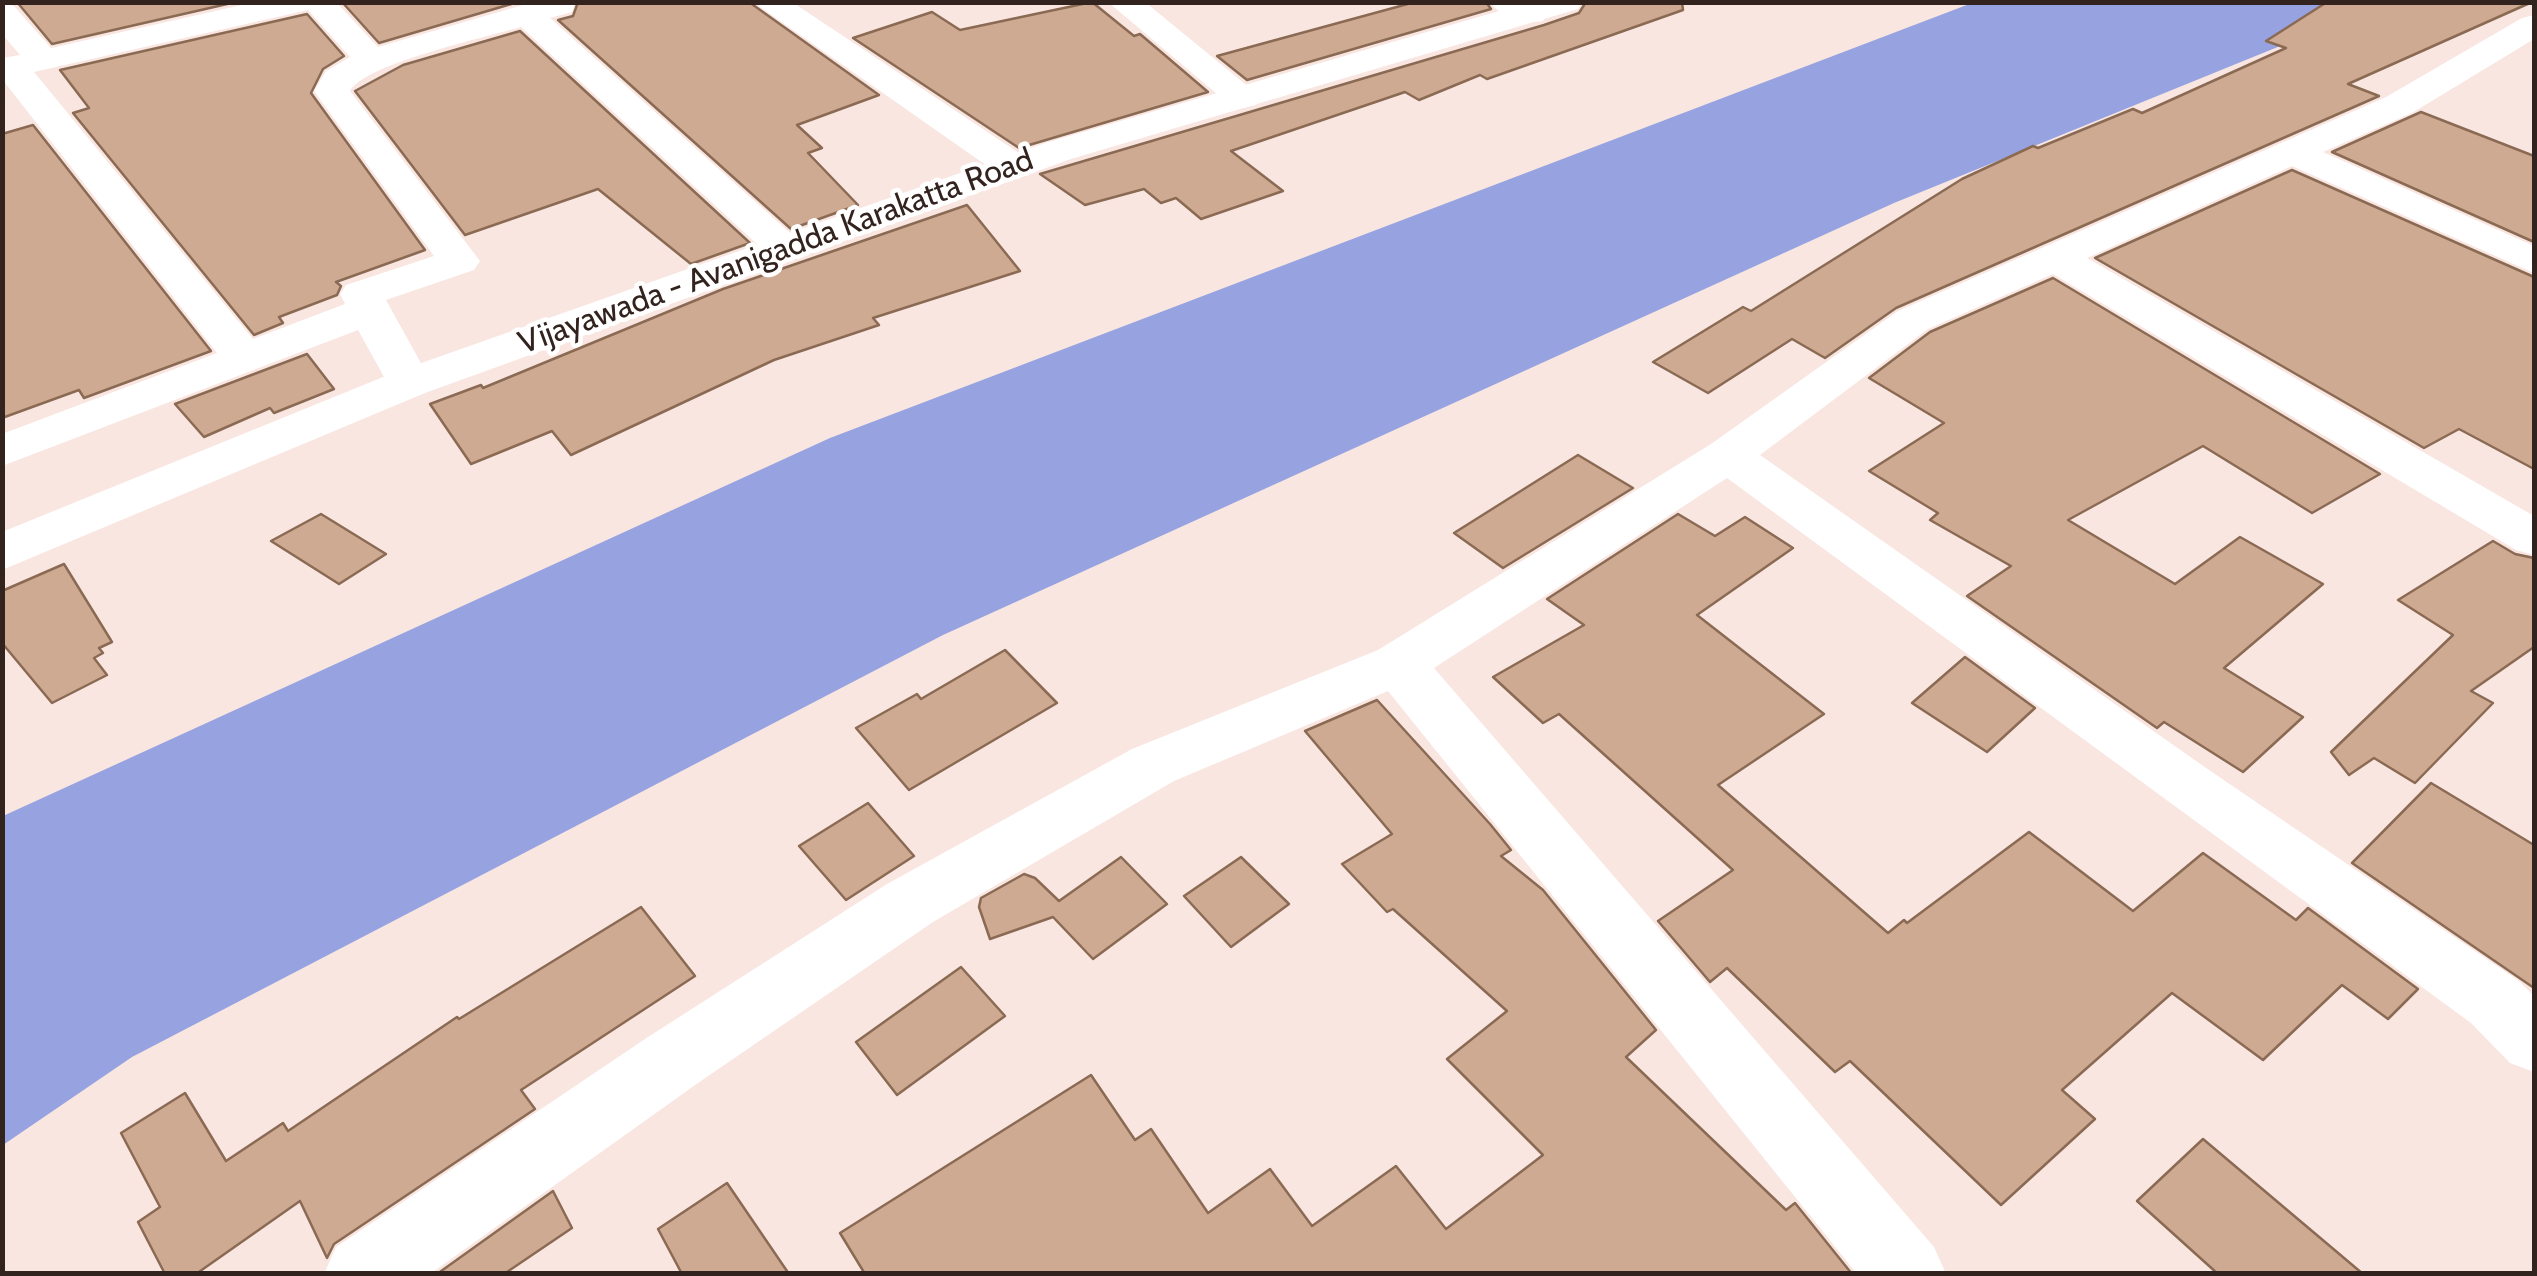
<!DOCTYPE html>
<style>
body{margin:0}
#map{position:relative;width:2537px;height:1276px;overflow:hidden;background:#f9e6e1;font-family:Cabin,sans-serif}
canvas{display:block}
.frame{position:absolute;inset:0;border:5px solid #33231e;pointer-events:none}
</style>
<div id="map">
<canvas width="2537" height="1276"></canvas>
<div class="frame"></div>
</div>
<script>
const context = document.querySelector('canvas').getContext('2d');
context.lineJoin = 'round';
function fillPath(path, color) {
  context.fillStyle = color;
  context.fill(path, 'evenodd');
}
function stroke(path, color, width, dash) {
  context.strokeStyle = color;
  context.lineWidth = width;
  context.lineCap = dash ? 'butt' : 'round';
  context.setLineDash(dash || []);
  context.stroke(path);
}
function label(font, color, halo, rows, align = 'center') {
  context.font = font + ' Cabin,sans-serif';
  context.lineWidth = 9;
  context.setLineDash([]);
  context.textBaseline = 'middle';
  context.strokeStyle = halo;
  context.fillStyle = color;
  for (const [text, x, y, turn = 0] of rows) {
    context.save();
    context.translate(x, y);
    context.rotate((+turn || 0) * Math.PI / 180);
    context.textAlign = isNaN(turn) ? turn : align;
    if (halo) context.strokeText(text, 0, 0);
    context.fillText(text, 0, 0);
    context.restore();
  }
}
const water = new Path2D(`
 M1972,3h414l-492,200 -951,432 -811,422 -129,88v-329l827,-378z`);
const building = new Path2D(`
 M17,2h219l-184,42z
 M342,2h176l-139,41z
 M578,2h171l130,93 -82,30 25,23 -14,5 50,52 -67,24 -233,-209 15,-4z
 M1092,2l42,34 6,-2 68,58 -189,56 -166,-110 79,-26 28,18z
 M1415,2h71l5,7 -244,71 -30,-24z
 M1586,2h96l1,8 -196,69 -7,-4 -61,25 -14,-8 -174,59 52,40 -82,28 -25,-21 -15,5 -17,-14 -59,16 -45,-31 504,-149 35,-12z
 M2327,2h205l-184,82 31,12 -483,212 -71,50 -33,-19 -84,54 -55,-31 90,-55 8,4 211,-132 71,-33 5,2 95,-39 9,4 144,-65 -20,-7z
 M307,14l37,42 -21,13 -12,24 114,157 -89,32 5,4 -4,9 -58,22 4,6 -29,12 -181,-222 16,-5 -29,-38z
 M520,31l230,212 -59,21 -93,-75 -133,46 -110,-144 48,-26z
 M2421,112l113,44v86l-202,-90z
 M33,125l178,226 -127,47 -5,-8 -77,28v-284z
 M2292,170l242,107v192l-75,-40 -35,19 -329,-190z
 M967,205l53,66 -147,47 6,7 -105,35 -203,95 -19,-24 -81,33 -41,-60 51,-19 2,3 240,-99z
 M2053,278l327,196 -68,39 -109,-67 -135,74 107,64 65,-47 83,47 -99,84 79,49 -60,55 -79,-50 -7,6 -190,-132 44,-30 -81,-46 8,-7 -69,-42 75,-48 -75,-45 61,-46z
 M307,354l27,35 -60,24 -4,-5 -66,29 -29,-33z
 M1578,455l55,33 -130,80 -49,-35z
 M321,514l65,40 -47,30 -68,-43z
 M1678,514l37,22 30,-19 48,31 -96,67 127,99 -106,71 170,148 16,-13 3,3 122,-91 104,79 70,-58 93,67 12,-12 110,81 -30,30 -46,-34 -79,75 -91,-67 -110,97 33,29 -94,86 -151,-144 -15,11 -108,-104 -17,14 -52,-61 75,-51 -174,-156 -16,9 -50,-46 91,-52 -37,-26z
 M2493,541l22,13 19,4v89l-63,44 22,12 -78,80 -41,-25 -25,17 -18,-23 122,-117 -55,-35z
 M64,564l48,78 -13,6 4,5 -9,5 13,17 -55,28 -50,-60v-52z
 M1005,650l52,53 -148,87 -53,-62 61,-34 4,5z
 M1965,657l70,51 -48,44 -75,-49z
 M1377,700l113,124 21,26 -10,6 42,34 113,140 -30,27 160,153 9,-7 57,71h-987l-25,-41 251,-158 44,65 16,-11 57,84 62,-44 42,57 84,-60 50,63 97,-74 -96,-96 60,-48 -114,-102 -6,3 -45,-48 50,-30 -87,-103z
 M2431,783l103,62v143l-182,-125z
 M868,803l46,53 -68,44 -47,-54z
 M1121,857l46,47 -74,55 -40,-42 -63,22 -11,-32 2,-9 43,-24 11,4 24,23z
 M1241,857l48,47 -58,43 -47,-51z
 M641,907l54,69 -174,114 14,19 -201,135 -7,14 -27,-57 -104,73h-31l-27,-52 22,-15 -39,-74 64,-40 41,68 57,-38 5,8 169,-114 2,2z
 M961,967l44,49 -108,79 -41,-53z
 M2203,1139l160,135h-145l-81,-73z
 M727,1183l62,91h-107l-24,-45z
 M553,1191l19,37 -68,46h-67z`);
const street = new Path2D(`
 M255,2h81l42,45 155,-45h42l-3,10 -22,6 257,230 -6,9 -15,3 -15,-3 -250,-230c-34,10 -157,37 -171,64l130,170 -6,9 -88,30 46,83 -7,10 -16,4 -16,-4 -35,-63 -356,136v-32l215,-81 -215,-274v-21l18,-3 -18,-21v-31l12,3 37,42zM308,10l42,47 -24,14 -12,20 120,165 -88,29 -6,9 5,10 -92,35 -219,-267z
 M753,2h39l236,157 5,8 -5,8 -14,4 -14,-4z
 M1108,2h37l116,95 -5,8 -13,3 -13,-3z
 M1490,2h43l14,12 -4,7c-18,4 -42,-3 -53,-19z
 M2534,15v24l-122,74 -89,39 211,94v27l-242,-107 -205,92 447,258v39l-18,-5 -463,-276 -125,55 -168,126 449,315 310,211 15,15v76l-24,-9 -39,-40 -744,-545 -293,190 500,579 12,27h-89l-469,-583 -214,90 -241,141 -235,161 -268,191h-106l12,-27 312,-210 239,-153 245,-135 246,-99 333,-206 187,-133 488,-214 136,-79z`);
const primary = new Path2D(`
 M1530,2h53l-5,7 -507,150 -646,234 -423,177v-38l391,-159 652,-230z`);
const farStreetnames = [
 ["Vijayawada - Avanigadda Karakatta Road",776,252,-20]
];
fillPath(water, '#96a3e0');
fillPath(building, '#cfaa92');
stroke(building, '#8b6a54', 2.5);
fillPath(street, '#fff');
fillPath(primary, '#fff');
label('32px', '#33231e', '#fff', farStreetnames);
</script>
